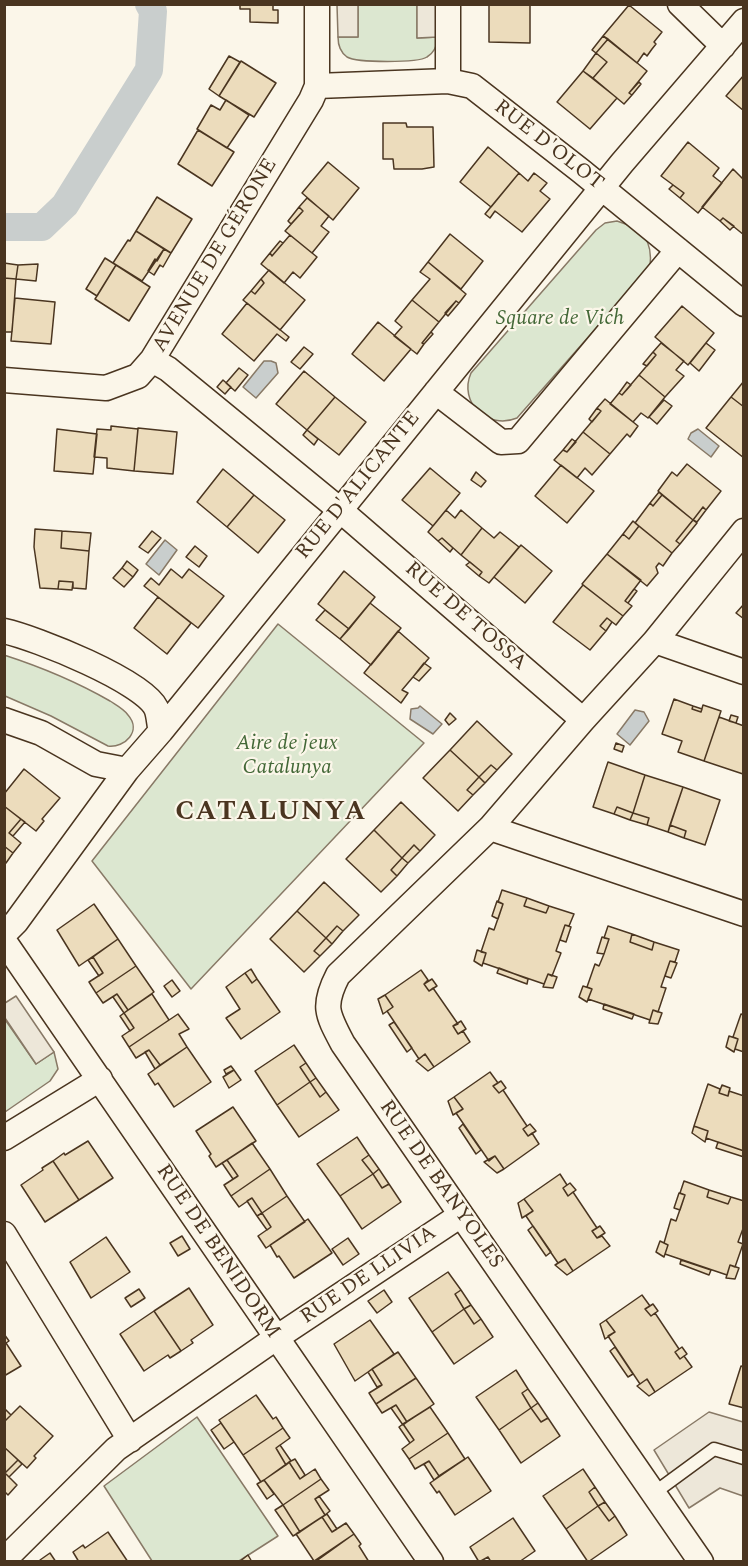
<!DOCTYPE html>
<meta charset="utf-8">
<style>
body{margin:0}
#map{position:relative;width:748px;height:1566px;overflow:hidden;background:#fbf6e9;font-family:Spectral,serif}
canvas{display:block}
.frame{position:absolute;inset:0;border:6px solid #4a3520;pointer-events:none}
</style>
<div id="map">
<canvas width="748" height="1566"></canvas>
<div class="frame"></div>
</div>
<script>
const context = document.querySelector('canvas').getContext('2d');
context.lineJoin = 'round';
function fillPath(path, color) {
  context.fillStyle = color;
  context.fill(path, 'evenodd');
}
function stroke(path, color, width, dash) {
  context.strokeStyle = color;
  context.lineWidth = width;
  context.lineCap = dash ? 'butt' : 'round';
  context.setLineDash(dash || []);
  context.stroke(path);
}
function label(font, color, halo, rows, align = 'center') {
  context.font = font + ' Spectral,serif';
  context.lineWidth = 4.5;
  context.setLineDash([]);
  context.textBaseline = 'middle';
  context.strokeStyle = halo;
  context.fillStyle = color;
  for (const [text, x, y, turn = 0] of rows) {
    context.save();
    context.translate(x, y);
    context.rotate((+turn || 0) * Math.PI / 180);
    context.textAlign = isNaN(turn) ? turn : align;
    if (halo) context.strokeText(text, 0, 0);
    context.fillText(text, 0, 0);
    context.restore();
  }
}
const green = new Path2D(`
 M358,4l59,1v33l21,-1c-1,9 -4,16 -11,20 -9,6 -70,6 -80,0 -7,-5 -9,-11 -9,-20h20z
 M617,221c26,8 36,19 33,46l-133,151c-29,12 -59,-15 -46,-45l125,-143 9,-7z
 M278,624l146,119 -233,246 -99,-128z
 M4,655c37,12 73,27 106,46 6,4 14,8 18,14 14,16 -3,33 -20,31l-57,-30 -46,-20z
 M4,1018l32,46 18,-12 4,17 -8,12 -45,31z
 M197,1417l81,119 -39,25h-87l-48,-75z`);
const parking = new Path2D(`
 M337,5h21v32h-20z
 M417,5h21v32l-21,1z
 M16,996l38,56 -18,12 -31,-46v-15z
 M709,1412l34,10v74l-23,-8 -31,20 -35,-58z`);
const water = new Path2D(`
 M264,361h7l5,2 2,10 -22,25 -13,-11z
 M698,429l21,17 -8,11 -23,-18 3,-6z
 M165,540l12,10 -18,25 -13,-11z
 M420,706l22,18 -9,10 -23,-15 1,-10 7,-1z
 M635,710l9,2 5,9 -19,24 -13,-11z`);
const canal = new Path2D(`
 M4,227h38l23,-22 84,-135 4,-59 -4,-7`);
const building = new Path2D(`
 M240,4h33v6h5v13l-28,-1v-13h-10z
 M489,4h41v39l-41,-1z
 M629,5l33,27 -8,10 2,2 -4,5 -5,7 -3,-3 -7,10 -34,-27z
 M603,36l5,3 -12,14 -4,-3z
 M608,39l39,32 -18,22 3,2 -8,9 -31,-26 14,-16 -11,-9z
 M596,53l11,9 -14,16 -10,-7z
 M229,56l11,6 -21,34 -10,-7z
 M241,61l35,22 -22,34 -35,-21z
 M583,71l34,27 -27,31 -33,-27z
 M744,75v36l-18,-15z
 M639,82l2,2 -9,11 -3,-2z
 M226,100l23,15 -22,33 -30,-19 14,-24 9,5z
 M383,123h23l1,4h26l1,40 -12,2h-28l-1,-10h-10z
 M198,130l36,22 -22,34 -34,-22z
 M688,142l31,26 -6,8 9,7 -24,30 -18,-15 4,-5 -23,-17z
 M488,147l31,26 -28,34 -31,-25z
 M328,162l31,26 -26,32 -31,-27z
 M733,169l11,11v55l-21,-17 -3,3 -18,-14z
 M519,173l9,8 6,-8 13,10 -7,8 10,8 -28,33 -27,-21 -5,7 -5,-4z
 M673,185l11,8 -4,5 -11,-9z
 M157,197l35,22 -21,34 -35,-22z
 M307,198l22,18 -8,10 8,6 -17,21 -27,-22 18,-20 -4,-4z
 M299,207l4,4 -12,13 -3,-3z
 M723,218l11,8 -4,4 -10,-9z
 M136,231l28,18 -22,32 -29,-18 15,-23 2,1z
 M450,234l33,27 -22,28 -33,-27z
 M290,235l27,22 -17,21 -7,-6 -9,11 -23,-19 9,-11 2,3z
 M280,241l3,2 -11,13 -2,-3z
 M164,249l7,4 -8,14 -3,-2 -6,10 -6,-4 7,-12 2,2z
 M105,258l11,7 -19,31 -11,-7z
 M428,262l38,32 -7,9 -3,-2 -17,21 -27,-22 18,-21 -10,-7z
 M4,263l14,2 -2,14 -12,-1z
 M38,264l-2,17 -20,-2 2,-14z
 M116,265l34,22 -21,34 -34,-22z
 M269,270l36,30 -25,30 -37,-30 8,-9 4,3 9,-11 -3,-4z
 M4,278l12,1 -4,53h-8z
 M261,279l3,4 -9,11 -4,-3z
 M15,298l40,4 -4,42 -40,-3z
 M412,300l27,22 -17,21 2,1 -7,10 -23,-18 8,-9 -7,-6z
 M456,301l3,2 -11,13 -3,-3z
 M247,303l42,34 -3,4 -9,-7 -23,27 -32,-27z
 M682,306l32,27 -26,32 -33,-28z
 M378,322l33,27 -27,32 -32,-27z
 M431,332l2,2 -9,10 -2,-1z
 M661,343l23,18 -8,9 8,6 -19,21 -26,-22 17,-20 -3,-3z
 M706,343l9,7 -16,21 -9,-8z
 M304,347l9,7 -13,15 -9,-7z
 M653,352l3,3 -9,11 -4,-2z
 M239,368l9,7 -13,16 -9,-8z
 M304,371l31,26 -28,33 -31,-26z
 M639,375l26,22 -17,21 -7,-5 -8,9 -23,-18 9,-11 3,2z
 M223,380l8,7 -6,7 -8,-7z
 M744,381v26l-13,-10z
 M627,382l4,3 -9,10 -3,-2z
 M335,397l31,25 -27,33 -32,-25z
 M731,397l13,10v51l-38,-30z
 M605,399l33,27 -8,11 -3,-3 -17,20 -27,-22 18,-21 -4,-3z
 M664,400l8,6 -15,18 -8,-7z
 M597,408l4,3 -9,11 -3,-3z
 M111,426l27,3 -4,42 -27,-3v-10l-13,-1 3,-28 14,1z
 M138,428l39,4 -4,42 -39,-3z
 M57,429l40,5 -4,40 -39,-3z
 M307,430l11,9 -4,6 -11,-10z
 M583,432l27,22 -18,21 -7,-7 -8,10 -23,-18 9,-10 4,2z
 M572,439l4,3 -9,10 -4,-2z
 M687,464l34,27 -15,19 -3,-3 -10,13 -35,-29 14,-19 5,4z
 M561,465l33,26 -27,32 -32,-27z
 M430,468l30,25 -27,33 -31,-26z
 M223,469l31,26 -27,32 -30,-25z
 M476,472l10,9 -5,6 -10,-7z
 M659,492l3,3 -9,11 -3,-3z
 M254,495l31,25 -27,33 -31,-26z
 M662,495l31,25 -17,21 4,3 -8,9 -37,-30 15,-20 3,3z
 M703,507l3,3 -9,12 -4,-2z
 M446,510l9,8 6,-8 21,18 -21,27 -19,-17 -4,3 -10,-9z
 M693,520l4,3 -17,21 -4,-3z
 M633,521l6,5 -10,13 -6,-5z
 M639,526l33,27 -9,13 -4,-3 -3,4 2,6 -11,13 -40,-32 16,-20 6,5z
 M482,528l12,10 6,-6 19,15 -30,36 -10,-7 3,-4 -21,-17z
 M35,529l27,2 -1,17 28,3 -3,38 -13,-1v-6l-14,-1 -1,8 -18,-1 -6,-41z
 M62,531l29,2 -2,18 -28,-3z
 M152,531l9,7 -13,15 -9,-6z
 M442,538l11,10 -3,4 -12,-11z
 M521,545l31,26 -27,32 -31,-26z
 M195,546l12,10 -8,11 -13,-10z
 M607,554l34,26 -16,21 7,5 -9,10 -41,-32z
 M127,561l11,9 -5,7 -11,-9z
 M470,562l12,10 -3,4 -13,-11z
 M122,568l11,9 -9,10 -11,-9z
 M171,569l11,9 7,-9 35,27 -26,32 -54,-42 7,-8 8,7z
 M344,571l31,26 -26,32 -31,-25z
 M59,581l14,1 -1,8 -14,-1z
 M583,585l40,31 -7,9 -9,-7 -7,8 6,5 -16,19 -37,-28z
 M634,589l3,2 -9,12 -3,-2z
 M158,597l33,26 -24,31 -33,-26z
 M370,603l31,25 -30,37 -31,-26z
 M744,604v15l-8,-6z
 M325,610l24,19 -9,10 -24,-19z
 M607,618l5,4 -6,9 -6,-5z
 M398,631l31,27 -27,32 6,3 -7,10 -37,-30z
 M424,663l7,5 -12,13 -6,-4z
 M674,699l19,7 -1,3 9,3 2,-7 18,6 -17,50 -26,-9 4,-11 -20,-7z
 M693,706l9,3 -1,3 -9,-3z
 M450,713l6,6 -7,6 -4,-5z
 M731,715l7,2 -2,6 -7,-2z
 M719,717l25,9 -1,48 -39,-13z
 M477,721l35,33 -15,16 -6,-5 -12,12 -29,-27z
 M616,743l8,3 -2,6 -8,-3z
 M450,750l29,27 -12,13 6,5 -15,16 -35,-33z
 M608,762l37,13 -12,38 -16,-6 -3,7 -21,-7z
 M491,765l6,5 -12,13 -6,-6z
 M24,769l36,29 -18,21 2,2 -8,10 -32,-25v-12z
 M645,775l38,12 -15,45 -21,-7 2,-7 -16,-5z
 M479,777l6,6 -12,12 -6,-5z
 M683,787l37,13 -15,45 -21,-7 2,-7 -16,-6z
 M401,802l34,33 -15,16 -6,-6 -12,13 -28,-28z
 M4,806l17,13 -12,14 12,10 -8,10 -9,-7z
 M617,807l16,6 -3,7 -16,-6z
 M633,813l16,5 -2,7 -17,-5z
 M21,819l4,3 -12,14 -4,-3z
 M670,825l16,6 -2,7 -16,-6z
 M374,830l28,28 -11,12 6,6 -16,16 -35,-33z
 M414,845l6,6 -12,12 -6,-5z
 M4,846l9,7 -7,10 -2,-1z
 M402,858l6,5 -11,13 -6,-6z
 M324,882l35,33 -16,16 -6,-5 -11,12 -29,-27z
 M502,890l25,8 -3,8 22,7 3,-7 25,8 -5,12 -4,-1 -9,26 5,2 -9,23 -4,-2 -4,10 -61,-21 3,-10 -5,-1 8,-24 5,2 9,-26 -5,-2z
 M527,898l22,8 -3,7 -22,-7z
 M497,901l6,3 -5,15 -6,-3z
 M94,904l24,35 -39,27 -22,-36z
 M297,911l29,27 -12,13 6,5 -16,16 -34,-33z
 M565,925l6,2 -5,15 -6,-2z
 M337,926l6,5 -11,13 -6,-6z
 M608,926l24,8 -2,8 22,8 2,-8 25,8 -4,12 -5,-1 -9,26 5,1 -8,24 -5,-2 -3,10 -62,-21 4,-10 -5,-2 8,-23 4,2 5,-12 5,-15 -5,-1z
 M632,934l22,8 -2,8 -22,-8z
 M602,937l7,2 -5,15 -7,-1z
 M326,938l6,6 -12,12 -6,-5z
 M118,939l18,27 -40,27 -7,-11 14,-9 -10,-16z
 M477,950l9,3 -4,13 -8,-5z
 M93,957l10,16 -4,3 -11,-16z
 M670,961l7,2 -6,15 -6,-2z
 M136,966l18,26 -26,18 -11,-16 -14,9 -7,-10z
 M499,968l29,11 -1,5 -30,-11z
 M251,969l6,10 -5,4 -7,-10z
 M421,970l7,10 -4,4 5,7 4,-3 25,36 -5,2 5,8 5,-3 7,11 -36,25 -9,-13 -6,5 -32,-48 6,-4 -8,-12z
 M245,973l7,10 5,-4 23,33 -39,27 -15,-21 14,-9 -14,-22z
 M548,974l9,3 -4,11 -10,-1z
 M432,979l5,7 -8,5 -5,-7z
 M172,980l8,11 -8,6 -8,-11z
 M583,986l9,3 -5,13 -8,-5z
 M117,994l11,16 -4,3 -11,-16z
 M152,994l17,26 -40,27 -7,-11 12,-8 -10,-15z
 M385,995l8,12 -10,7 -5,-15z
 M604,1004l30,10 -2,5 -29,-10z
 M653,1010l9,3 -4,11 -9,-1z
 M124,1013l10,15 -4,3 -10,-15z
 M178,1014l11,15 -10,5 8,13 -27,18 -11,-15 -13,8 -7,-11z
 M741,1014l3,1v37l-9,-3 3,-10 -5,-2z
 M461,1021l5,8 -8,5 -5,-8z
 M394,1022l18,26 -5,4 -18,-27z
 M729,1036l9,3 -4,13 -8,-5z
 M294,1045l12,18 -6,4 10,15 -33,23 -22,-34z
 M187,1047l24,35 -37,25 -16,-24 -3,2 -7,-11z
 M149,1050l11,15 -5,4 -10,-17z
 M425,1054l9,13 -6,4 -12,-10z
 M306,1063l10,15 -6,4 -10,-15z
 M231,1066l3,4 -8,4 -2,-4z
 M234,1070l7,10 -12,8 -6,-11z
 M490,1072l8,11 -5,3 6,7 4,-3 24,36 -4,3 5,7 4,-3 7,11 -35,25 -9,-13 -6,5 -33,-48 7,-4 -9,-12z
 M316,1078l10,14 -6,5 -10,-15z
 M501,1081l5,7 -7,5 -6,-7z
 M310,1082l10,15 6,-5 13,18 -40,27 -22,-32z
 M708,1084l12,5 -1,4 9,3 1,-5 15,5v55l-38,-13 2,-7 -14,-5z
 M722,1085l8,3 -2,8 -9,-3z
 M454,1097l9,12 -10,6 -5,-14z
 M233,1107l23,34 -40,26 -7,-11 2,-2 -15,-23z
 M463,1124l18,26 -5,4 -17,-26z
 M530,1124l6,7 -8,5 -5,-7z
 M694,1126l14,5 -3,11 -13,-9z
 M357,1137l12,18 -7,5 11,14 -33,22 -23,-32z
 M88,1141l25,37 -34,22 -26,-39 11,-8 1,2z
 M718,1142l26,9v6l-28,-9z
 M252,1143l18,26 -39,27 -7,-11 14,-9 -11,-16z
 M369,1155l10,14 -6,5 -11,-14z
 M495,1156l9,13 -7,4 -13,-11z
 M227,1160l11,16 -5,3 -11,-16z
 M53,1161l26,39 -34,22 -24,-37 22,-15 -1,-2z
 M270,1169l17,27 -25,17 -10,-15 -13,9 -8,-11z
 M379,1169l10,15 -7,4 -9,-14z
 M373,1174l9,14 7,-4 12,18 -39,27 -22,-33z
 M560,1174l7,11 -4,3 5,8 5,-4 24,36 -5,3 5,7 5,-2 8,10 -37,25 -8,-12 -7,4 -32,-47 7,-5 -9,-12z
 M684,1181l25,9 -2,7 21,7 3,-7 13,4v25l-6,16 5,2 -8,23 -5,-2 -3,10 -62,-21 3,-9 -4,-2 7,-24 5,2 9,-26 -5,-2z
 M570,1183l6,7 -8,6 -5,-8z
 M709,1190l22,7 -3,7 -21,-7z
 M679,1193l6,2 -5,15 -6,-2z
 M287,1196l18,26 -39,26 -8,-12 13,-9 -9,-14z
 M252,1198l10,15 -5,3 -10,-15z
 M524,1199l9,12 -11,7 -4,-15z
 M262,1213l9,14 -4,3 -10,-14z
 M308,1219l24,34 -38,25 -15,-22 -2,1 -7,-12z
 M533,1226l18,26 -5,4 -18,-26z
 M600,1226l5,7 -8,5 -5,-7z
 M182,1236l8,13 -12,7 -8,-13z
 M106,1237l24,35 -39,26 -21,-36z
 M348,1238l11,16 -16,11 -11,-16z
 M660,1241l8,4 -4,12 -8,-5z
 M565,1259l8,12 -6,4 -12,-10z
 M681,1260l30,10 -2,5 -29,-11z
 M730,1265l9,3 -4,11 -9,-1z
 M448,1272l13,18 -6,4 9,15 -32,23 -23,-34z
 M189,1288l24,37 -22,15 2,3 -12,8 -27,-40z
 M139,1289l6,9 -14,9 -6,-9z
 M384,1290l8,12 -15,11 -9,-12z
 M461,1290l10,15 -7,4 -9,-15z
 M642,1295l8,11 -5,3 6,7 4,-3 24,36 -4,3 5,7 4,-3 8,11 -37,25 -8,-13 -7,5 -32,-48 7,-4 -9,-12z
 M653,1304l5,7 -7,5 -6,-7z
 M471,1305l10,14 -7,5 -10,-15z
 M464,1309l10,15 7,-5 12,18 -39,27 -22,-32z
 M154,1311l27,40 -11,7 -2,-3 -24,16 -24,-37z
 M370,1320l24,34 -39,27 -21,-37z
 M606,1320l9,12 -10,7 -5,-15z
 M4,1334l5,7 -3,2 15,23 -17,10z
 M615,1347l18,27 -5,3 -18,-26z
 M682,1347l5,7 -7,5 -5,-7z
 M398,1352l18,26 -40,26 -7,-11 13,-8 -10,-16z
 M741,1366l3,1v41l-15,-4z
 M372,1369l10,16 -5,2 -9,-15z
 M516,1370l12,19 -6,4 9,15 -32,22 -23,-33z
 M416,1378l18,26 -27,18 -11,-17 -14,8 -6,-9z
 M647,1379l8,13 -6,4 -12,-10z
 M528,1389l10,14 -7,5 -9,-15z
 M256,1395l17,24 3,-2 7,11 -40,27 -24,-35z
 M538,1403l10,15 -7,4 -10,-14z
 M396,1405l11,17 -4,3 -12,-17z
 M20,1406l33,30 -19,20 2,2 -9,10 -23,-21v-25z
 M430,1407l18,26 -39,26 -7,-10 12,-9 -11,-16z
 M531,1408l10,14 7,-4 12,18 -39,27 -22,-33z
 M5,1409l6,6 -7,7v-12z
 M221,1423l13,19 -10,7 -13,-19z
 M403,1424l11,16 -4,3 -11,-16z
 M283,1428l7,10 -14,10 10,17 -25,17 -18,-27z
 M448,1433l17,26 -26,17 -10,-15 -14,8 -6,-10z
 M280,1445l11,16 -5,4 -10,-17z
 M4,1447l14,13 -13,13 12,12 -9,10 -4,-4z
 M468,1457l23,34 -36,24 -16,-24 -2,2 -7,-10z
 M295,1459l10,16 -5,4 -11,-17z
 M18,1460l4,4 -13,13 -4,-4z
 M429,1461l10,15 -5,4 -10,-16z
 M289,1462l11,17 15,-10 6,10 -38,26 -19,-25z
 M583,1469l12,18 -6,5 9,14 -32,23 -23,-33z
 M321,1479l8,11 -14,9 10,16 -25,17 -17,-27z
 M264,1480l10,14 -7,5 -10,-15z
 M595,1487l10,15 -7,4 -9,-14z
 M319,1496l11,15 -5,4 -10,-16z
 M605,1502l10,14 -6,5 -11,-15z
 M283,1505l17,27 -7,4 -18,-26z
 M598,1506l11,15 6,-5 12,19 -39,27 -22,-33z
 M327,1514l10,15 -5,3 -10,-15z
 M322,1517l10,15 14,-9 8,11 -40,27 -18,-27z
 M513,1518l22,33 -16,11h-28l-3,-5 -9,5 -9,-15z
 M108,1532l20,30h-49l-6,-10 10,-7 2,3z
 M354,1534l7,10 -2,2 10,16h-54z
 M50,1553l6,9h-15l-1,-2z
 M248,1555l4,7h-13z`);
const service = new Path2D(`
 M654,1493l60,-44 30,9`);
const minor = new Path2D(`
 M448,4v77
 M680,4l43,42
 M317,86l131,-5 24,5 109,85 163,133
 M152,360l16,9 172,141 243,210
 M4,380l102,8 32,-12 14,-16 159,-260 6,-14v-82
 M436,392l65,50 17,-1 160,-191
 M4,631c32,7 139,50 152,77 3,6 3,17 5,23
 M655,641l89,31
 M4,720l37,13 55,31 31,6
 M490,828l254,86
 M4,934l12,-12 111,-152 34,-39 461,-568 122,-142
 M4,941l427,621
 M4,1138l96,-59
 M4,1234l126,206
 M4,1560l112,-111 160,-111 185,-123
 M701,1562l-358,-518c-16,-30 -21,-38 -5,-69l152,-147 93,-108 72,-79 89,-110`);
const streetNames = [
 ["RUE D'OLOT",548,146,38],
 ["AVENUE DE GÉRONE",216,256,-59],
 ["RUE D'ALICANTE",359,486,-51],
 ["RUE DE TOSSA",465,617,41],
 ["RUE DE BANYOLES",440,1185,55],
 ["RUE DE BENIDORM",217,1252,56],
 ["RUE DE LLIVIA",369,1276,-34]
];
const parkNames = [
 ["Square de Vich",560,320],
 ["Aire de jeux",287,745],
 ["Catalunya",287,769]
];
const districtNames = [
 ["CATALUNYA",271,814]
];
fillPath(green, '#dce7d0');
stroke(green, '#887966', 1.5);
fillPath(parking, '#ede7d9');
stroke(parking, '#887966', 1.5);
fillPath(water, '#c9cecd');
stroke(water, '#887966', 1.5);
stroke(canal, '#c9cecd', 28);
fillPath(building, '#ecdcbc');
stroke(building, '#4a3520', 1.5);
stroke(service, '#4a3520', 15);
stroke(minor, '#4a3520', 27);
stroke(service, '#fbf6e9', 12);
stroke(minor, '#fbf6e9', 24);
label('21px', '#4a3520', '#fbf6e9', streetNames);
label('italic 21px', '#436837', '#fbf6e9', parkNames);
context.letterSpacing = '1.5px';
label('bold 27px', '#4a3520', '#fbf6e9', districtNames);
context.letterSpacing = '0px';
</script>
